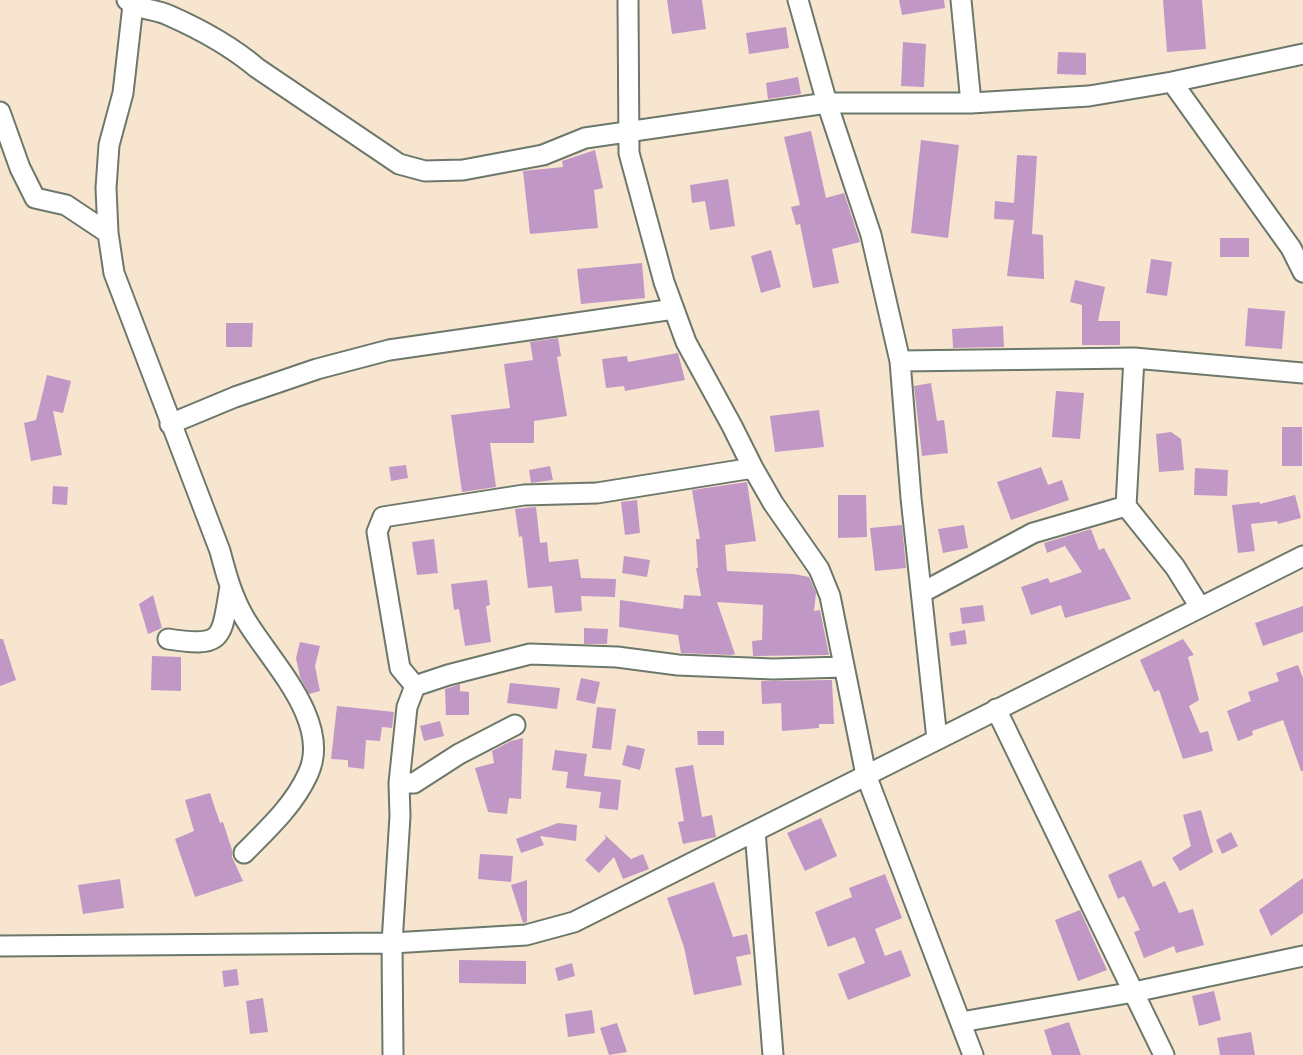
<!DOCTYPE html>
<style>
body{margin:0}
canvas{display:block;background:#f7e5cf}
</style>
<canvas width="1303" height="1055"></canvas>
<script>
const context = document.querySelector('canvas').getContext('2d');
context.lineJoin = 'round';
function fillPath(path, color) {
  context.fillStyle = color;
  context.fill(path, 'evenodd');
}
function stroke(path, color, width, dash) {
  context.strokeStyle = color;
  context.lineWidth = width;
  context.lineCap = dash ? 'butt' : 'round';
  context.setLineDash(dash || []);
  context.stroke(path);
}
const building = new Path2D(`
 M667,0h35l4,29 -34,5z
 M899,0h45l1,8 -43,7z
 M1163,0h39l4,49 -39,3z
 M786,27l3,21 -40,6 -3,-21z
 M903,42l23,2 -2,43 -23,-1z
 M1058,52l28,1v22l-29,-1z
 M798,77l3,17 -33,5 -2,-16z
 M811,131l15,67 18,-5 16,49 -28,7 7,34 -26,5 -13,-64 -4,1 -5,-18 9,-2 -16,-68z
 M921,140l38,5 -11,93 -37,-5z
 M595,150l8,38 -9,2 4,38 -68,6 -7,-63 40,-4 -1,-6z
 M1017,155l20,1 -5,78 11,1 1,44 -37,-3 7,-56 -20,-1 1,-18 19,2z
 M728,179l7,47 -25,4 -5,-29 -13,2 -2,-18z
 M1220,238h29v19h-29z
 M771,250l10,37 -20,6 -10,-37z
 M1151,259l21,3 -5,34 -21,-3z
 M642,263l3,35 -64,6 -4,-35z
 M1075,280l30,7 -7,34h22v24h-38v-40l-12,-3z
 M1248,308l37,3 -3,38 -37,-3z
 M226,323h27l-1,24h-26z
 M1003,326l1,21 -51,1 -1,-19z
 M558,338l3,18 -4,1 10,59 -33,5v22h-44l6,44 -34,5 -11,-77 59,-7 -6,-44 29,-4 -3,-18z
 M678,353l7,27 -60,11 -1,-5 -18,2 -4,-29 25,-3 1,6z
 M47,375l24,6 -8,32 -10,-2 9,44 -31,6 -7,-38 12,-3z
 M931,383l6,38 7,-1 4,33 -26,3 -8,-70z
 M1056,391l28,2 -4,46 -28,-2z
 M819,410l5,37 -49,5 -5,-36z
 M1282,427h20v39h-20z
 M1171,432l10,7 3,31 -25,2 -3,-38z
 M406,465l2,13 -17,3 -2,-14z
 M550,466l3,14 -22,3 -2,-13z
 M1041,467l7,18 14,-5 7,20 -58,20 -14,-38z
 M1195,468l33,2 -1,26 -33,-1z
 M747,482l9,59 -31,4 2,26 67,3 15,3 7,16 -2,18 6,-1 9,45 -76,1 -1,-15 10,-1 1,-35 -46,-3 18,52 -4,1 -50,-2 -3,-18 -59,-8 1,-27 63,9 1,-14 17,1 -5,-28h2l-2,-29h4l-8,-49z
 M53,486l15,1 -1,18 -15,-1z
 M838,495h28l1,42 -29,1z
 M1295,495l6,23 -23,6 -1,-3 -26,3 4,27 -17,2 -6,-48 28,-3v2z
 M637,500l3,33 -15,2 -4,-33z
 M536,507l4,36 7,-1 2,20 29,-3 3,19 35,1 -1,18 -34,-1 1,15 -27,2 -3,-27 -24,2 -6,-52 -3,1 -4,-28z
 M902,525l4,43 -31,3 -5,-43z
 M964,525l4,23 -25,5 -5,-24z
 M1091,529l8,21 5,-2 27,51 -66,19 -4,-13 -30,10 -10,-28 27,-9 2,5 32,-11 -17,-26 -18,7 -3,-10z
 M434,539l4,34 -21,2 -5,-33z
 M624,556l26,4 -3,17 -25,-4z
 M487,580l3,25 -4,1 5,36 -26,4 -6,-37 -5,1 -3,-26z
 M153,595l9,33 -14,6 -9,-30z
 M983,605l2,16 -23,3 -2,-16z
 M1303,606v26l-40,14 -8,-23z
 M584,628l24,1 -1,15h-23z
 M965,630l2,14 -16,2 -2,-13z
 M0,639h3l13,41 -16,6z
 M1183,639l11,16 -6,2 11,43 -10,6 11,27 8,-2 5,20 -30,8 -24,-69 -5,2 -14,-32z
 M300,642l20,4 -5,20 5,25 -11,3 -9,-17 -4,-19z
 M152,656l29,1v34l-30,-1z
 M1298,665l5,13v93h-2l-18,-51 -31,11 1,4 -15,6 -11,-30 24,-10 -3,-9 31,-11 -3,-8z
 M581,678l19,4 -5,22 -19,-4z
 M832,680l2,44h-15v4l-37,3 -1,-28 -19,1 -1,-23z
 M510,683l50,5 -3,21 -50,-6z
 M460,684v7l9,1v23h-23l-1,-26z
 M337,706l57,6 -2,16 -10,-1 -2,14 -14,-1 -2,29 -16,-2v-7l-17,-1z
 M597,707l19,2 -5,41 -19,-2z
 M440,721l4,15 -20,5 -4,-15z
 M697,731h27v14h-26z
 M523,738l-2,61 -12,-1 -2,16 -19,-2 -13,-44 19,-5 -2,-12 19,-10z
 M627,745l18,4 -5,21 -18,-5z
 M555,750l32,4 -3,22 37,4 -3,30 -19,-2 2,-16 -35,-4 2,-16 -16,-2z
 M693,765l9,52 10,-2 4,22 -33,7 -5,-22 6,-1 -9,-53z
 M210,793l10,30 3,-1 9,28v7l11,24 -48,16 -20,-58 19,-8 -9,-31z
 M1201,810l12,42 -33,19 -8,-13 19,-12 -8,-31z
 M821,818l16,38 -32,15 -18,-38z
 M558,823l19,2 -1,16 -36,-5 4,9 -23,8 -5,-14z
 M1231,832l7,14 -16,8 -6,-14z
 M604,834l27,25 12,-5 6,15 -26,10 -9,-22 -15,16 -14,-13 21,-22z
 M480,854l33,2 -2,26 -33,-3z
 M1141,860l12,27 12,-6 14,32 14,-4 11,36 -28,8 -2,-7 -30,12 -10,-26 6,-2 -16,-34 -6,3 -10,-24z
 M885,874l17,44 -27,11 10,27 16,-6 10,26 -63,24 -10,-26 27,-11 -10,-26 -27,10 -13,-35 37,-15 -3,-9z
 M1303,878v35l-32,23 -12,-26z
 M120,879l4,29 -41,6 -5,-29z
 M527,880v42l-4,1 -12,-38z
 M714,882l19,55 14,-3 4,20 -15,3 6,28 -48,10 -10,-48 -17,-49z
 M1080,910l27,60 -29,11 -23,-61z
 M459,960l67,1v23l-67,-1z
 M572,963l3,13 -17,5 -3,-13z
 M237,969l2,16 -15,2 -2,-16z
 M1214,991l7,29 -22,6 -7,-30z
 M263,998l5,34 -18,2 -4,-33z
 M592,1010l3,23 -27,4 -3,-23z
 M1069,1022l12,33h-29l-8,-25z
 M617,1023l10,29 -18,3 -9,-27z
 M1251,1032l4,23h-35l-3,-17z`);
const minor = new Path2D(`
 M127,0c11,10 28,9 41,15 32,14 63,31 89,53l142,96 26,7 38,-1 80,-15 42,-17 242,-35h144
 M628,0l1,153 35,129 22,60 46,84 21,42 20,35 46,66 11,27 36,179 107,280
 M798,0l29,103 44,132 29,126 11,137 26,241
 M961,0l10,103 118,-7 83,-14 131,-28
 M133,5l-10,88 -14,52 -3,43 2,45 6,40 106,278c6,23 12,45 24,66 24,42 89,104 64,157 -14,31 -40,55 -64,79
 M1172,82l119,166 12,24
 M0,112l20,56 15,30 31,7 42,28
 M1134,358l169,15
 M900,361l234,-3 -8,148
 M170,424l65,-27 82,-28 72,-19 285,-41
 M923,592l110,-59 93,-27 49,61 25,40
 M168,639c57,9 53,-1 62,-52
 M415,686l-15,-18 -23,-136 6,-15 141,-22 73,-2 156,-25
 M996,709l168,346
 M399,783h15l45,-29 56,-29
 M755,831l18,224
 M0,946l392,-3 134,-8 48,-13 729,-366
 M961,1022l173,-30 169,-36
 M393,1055l-1,-112 8,-127 -1,-33 8,-76 8,-21 33,-11 82,-21 87,3 61,8 95,4 71,-2`);
fillPath(building, '#c197c6');
stroke(minor, '#6b786a', 23);
stroke(minor, '#fff', 19);
</script>
